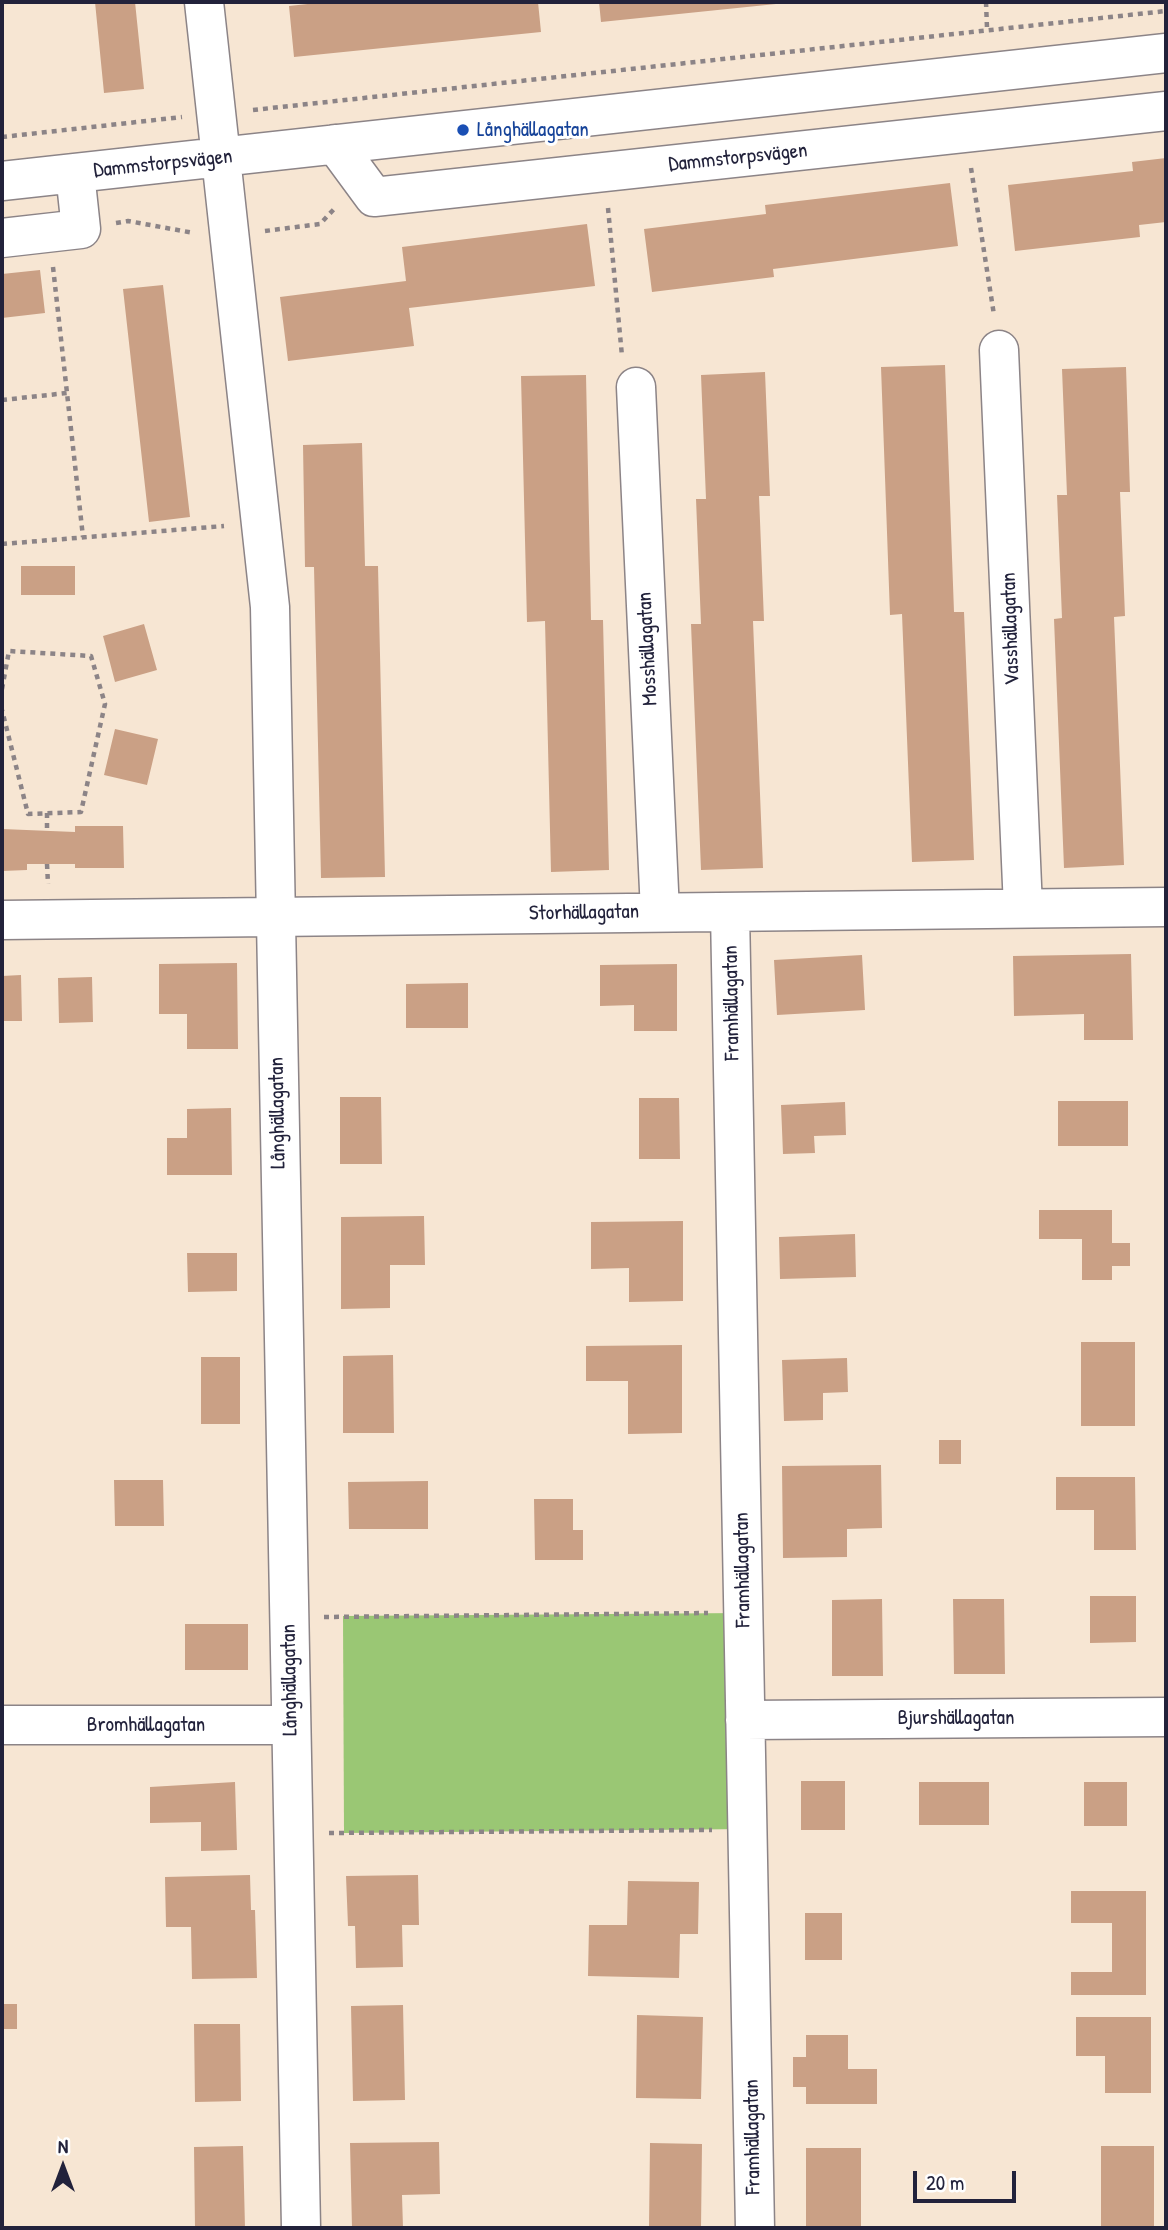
<!DOCTYPE html>
<meta charset="utf-8">
<style>
body{margin:0}
#map{position:relative;width:1168px;height:2230px;overflow:hidden;background:#f7e6d3;font-family:"Patrick Hand",sans-serif}
canvas{display:block}
.frame{position:absolute;inset:0;border:4px solid #22223b;pointer-events:none}
.north{position:absolute;left:28px;top:2132px;width:70px;height:70px;-webkit-text-stroke:5px #fff;paint-order:stroke;rotate:0deg;font-size:19px;font-weight:700;line-height:28px;text-align:center;color:#22223b}
.north::after{content:'';display:block;margin:auto;width:24px;height:32px;background:#22223b;clip-path:polygon(50% 0,100% 100%,50% 72%,0 100%)}
.scale{position:absolute;left:913px;top:2171px;width:103px;height:32px;box-sizing:border-box;border:4px solid #22223b;border-top:0;padding-left:9px;font-size:21px;line-height:24px;white-space:nowrap;color:#22223b;-webkit-text-stroke:5px #fff;paint-order:stroke}
</style>
<div id="map">
<canvas width="1168" height="2230"></canvas>
<div class="frame"></div>
<div class="north">N</div>
<div class="scale">20 m</div>
</div>
<script>
const context = document.querySelector('canvas').getContext('2d');
context.lineJoin = 'round';
function fillPath(path, color) {
  context.fillStyle = color;
  context.fill(path, 'evenodd');
}
function stroke(path, color, width, dash) {
  context.strokeStyle = color;
  context.lineWidth = width;
  context.lineCap = dash ? 'butt' : 'round';
  context.setLineDash(dash || []);
  context.stroke(path);
}
function label(font, color, halo, rows, align = 'center') {
  context.font = font + ' "Patrick Hand",sans-serif';
  context.lineWidth = 6;
  context.setLineDash([]);
  context.textBaseline = 'middle';
  context.strokeStyle = halo;
  context.fillStyle = color;
  for (const [text, x, y, turn = 0] of rows) {
    context.save();
    context.translate(x, y);
    context.rotate((+turn || 0) * Math.PI / 180);
    context.textAlign = isNaN(turn) ? turn : align;
    if (halo) context.strokeText(text, 0, 0);
    context.fillText(text, 0, 0);
    context.restore();
  }
}
const green = new Path2D(`
 M743,1613l4,216 -403,4 -1,-217z`);
const building = new Path2D(`
 M95,2h40l9,87 -40,4z
 M326,2h212l3,30 -247,25 -5,-51z
 M599,2h177v2l-175,18z
 M1166,158v64l-27,3 1,12 -125,14 -7,-66 125,-14 -1,-9z
 M950,183l8,63 -185,23 1,8 -122,15 -8,-63 122,-15 -1,-9z
 M587,224l8,62 -186,22 5,38 -126,15 -8,-64 126,-16 -4,-34z
 M40,270l5,43 -43,5v-44z
 M163,285l27,232 -41,5 -26,-233z
 M945,365l9,247h10l10,248 -62,2 -10,-248 -12,1 -9,-248z
 M1126,367l4,125h-10l5,124 -11,1 10,248 -60,3 -10,-249 8,-1 -5,-123h10l-5,-126z
 M765,372l5,124h-11l5,125h-11l10,247 -62,2 -10,-246h10l-5,-125h10l-5,-124z
 M586,375l5,245h12l6,250 -58,2 -6,-251 -18,1 -6,-246z
 M362,443l3,123h13l7,311 -64,1 -7,-311h-9l-2,-122z
 M21,566h54v29h-54z
 M144,624l13,46 -42,12 -12,-46z
 M115,729l43,10 -11,46 -43,-10z
 M75,826h48l1,42h-49v-4h-48v6l-25,1v-42l73,3z
 M1131,954l2,86h-49v-26l-70,2 -1,-60z
 M862,955l3,55 -88,5 -3,-55z
 M237,963l1,86h-51v-35h-28v-50z
 M677,964v67h-43v-26l-34,1v-41z
 M21,975l1,46h-20v-45z
 M92,977l1,45 -34,1 -1,-45z
 M468,983v45h-62v-44z
 M340,1097h41l1,67h-42z
 M639,1098h40l1,61h-41z
 M1058,1101h70v45h-70z
 M845,1102l1,33 -32,1 1,17 -32,1 -2,-49z
 M231,1108l1,67h-65v-37h20v-29z
 M1039,1210h73v33h18v23h-18v14h-30v-41h-43z
 M424,1216l1,49h-35v43l-49,1v-92z
 M683,1221v80l-54,1v-34l-38,1v-47z
 M855,1234l1,43 -76,2 -1,-42z
 M187,1253h50v38l-49,1z
 M1081,1342h54v84h-54z
 M682,1345v88l-54,1v-53h-42v-35z
 M393,1355l1,78h-51v-77z
 M201,1357h39v67h-39z
 M847,1358l1,34 -25,1v27l-39,1 -2,-61z
 M939,1440h22v24h-22z
 M881,1465l1,63 -35,1v28l-64,1 -1,-92z
 M1056,1477h79l1,73h-42v-40h-38z
 M114,1480h49l1,46h-49z
 M428,1481v48h-79l-1,-47z
 M534,1499h39v31h10v30h-48z
 M1090,1596h46v46l-46,1z
 M882,1599l1,77h-51v-76z
 M953,1599h51l1,75h-51z
 M185,1624h63v46h-63z
 M801,1781h44v49h-44z
 M235,1782l2,68 -36,1v-29l-51,1v-36z
 M919,1782h70v43h-70z
 M1084,1782h43v44h-43z
 M250,1875l1,35h4l2,68 -65,1 -1,-52h-25l-1,-50z
 M418,1875l1,50h-17l1,42 -47,1 -1,-42h-7l-2,-50z
 M628,1881l71,1 -1,52h-18l-1,44 -91,-2 1,-51h38z
 M1071,1891h75v104h-75v-23h41v-49h-41z
 M805,1913h37v47h-37z
 M2,2004h15v25h-15z
 M403,2005l2,95 -52,1 -2,-95z
 M637,2015l66,2 -2,82 -65,-1z
 M1076,2017h75v76h-46v-37h-29z
 M194,2024h46l1,77 -46,1z
 M806,2035h42v34h29v35h-71v-17h-13v-30h13z
 M439,2142l1,52 -38,1 1,33h-51l-2,-85z
 M650,2143l52,1 -1,84h-52z
 M243,2146l2,82h-50l-1,-81z
 M1101,2146h53v82h-53z
 M806,2148h55v80h-55z`);
const path = new Path2D(`
 M986,2l1,26
 M253,110l913,-99
 M2,137l180,-20
 M971,168l23,147
 M608,208l14,148
 M116,223l12,-2 66,12
 M265,231l55,-7 16,-17
 M53,267l30,270
 M2,400l65,-7
 M2,544l222,-18
 M2,689l7,-38 82,5 14,48 -24,108 -53,2 -26,-104
 M47,813v19
 M47,864l1,20
 M324,1617l384,-4
 M329,1833l383,-3`);
const minor = new Path2D(`
 M204,2l66,605 31,1621
 M335,144l39,53 792,-86
 M2,181l1164,-128
 M2,238l79,-9 -6,-56
 M999,350l24,558
 M636,387l24,525
 M730,912l25,1316
 M2,920l1164,-13
 M745,1720l421,-3
 M2,1725h289`);
const markers = [
 [463,130,7,"#1a4fb4"]
];
const transitNames = [
 ["Långhällagatan",477,130]
];
const streetNames = [
 ["Dammstorpsvägen",738,158,-6],
 ["Dammstorpsvägen",163,164,-6],
 ["Vasshällagatan",1011,629,-92],
 ["Mosshällagatan",648,649,-93],
 ["Storhällagatan",584,913,-1],
 ["Framhällagatan",732,1003,-91],
 ["Långhällagatan",278,1113,-91],
 ["Framhällagatan",743,1570,-91],
 ["Långhällagatan",290,1680,-91],
 ["Bjurshällagatan",956,1718],
 ["Bromhällagatan",146,1725],
 ["Framhällagatan",753,2137,-91]
];
fillPath(green, '#9ac774');
fillPath(building, '#caa085');
stroke(minor, '#8c8487', 41);
stroke(path, '#8c8487', 4.5, [5, 5]);
stroke(minor, '#fff', 38);
for (const [x, y, r, color] of markers) {
  const dot = new Path2D();
  dot.arc(x, y, r, 0, 2 * Math.PI);
  context.fillStyle = color;
  context.fill(dot);
  stroke(dot, '#fff', 2.5);
}
label('21px', '#164399', '#fff', transitNames, 'left');
label('21px', '#22223b', '#fff', streetNames);
</script>
